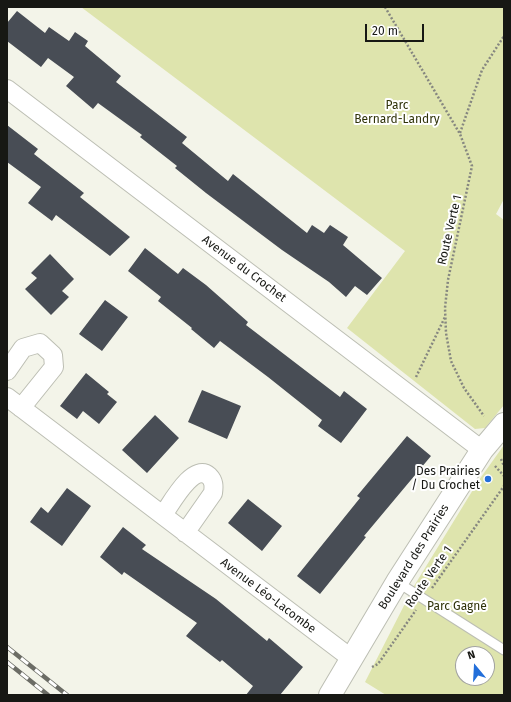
<!DOCTYPE html>
<html>
<head>
<meta charset="utf-8">
<style>
	body { margin:0 }
	#map { position:relative; width:511px; height:702px; overflow:hidden; background:#f3f4e9; font-family:"Fira Sans",sans-serif }
	canvas { display:block }
	.frame { position:absolute; inset:0; border:8px solid #171814; pointer-events:none }
	.north { position:absolute; left:455px; top:646px; width:40px; height:40px; box-sizing:border-box; background:#fff; border:1px solid #a2a3a1; border-radius:50%; rotate:342deg; font-size:11px; font-weight:700; line-height:16px; text-align:center; color:#171814 }
	.north::after { content:''; display:block; margin:auto; width:14px; height:18px; background:#236fda; clip-path:polygon(50% 0,100% 100%,50% 72%,0 100%) }
	.scale { position:absolute; left:365px; top:24px; width:59px; height:18px; box-sizing:border-box; border:2px solid #171814; border-top:0; padding-left:5px; font-size:12px; line-height:14px; white-space:nowrap; color:#171814; -webkit-text-stroke:3px #fff; paint-order:stroke }
</style>
</head>
<body>
<div id="map">
<canvas width="511" height="702"></canvas>
<div class="frame"></div>
<div class="north">N</div>
<div class="scale">20 m</div>
</div>
<script>
const ctx = document.querySelector('canvas').getContext('2d');
ctx.lineJoin = 'round';
function fillPath(path, color) {
  ctx.fillStyle = color;
  ctx.fill(path, 'evenodd');
}
function stroke(path, color, width, dash) {
  ctx.strokeStyle = color;
  ctx.lineWidth = width;
  ctx.lineCap = dash ? 'butt' : 'round';
  ctx.setLineDash(dash || []);
  ctx.stroke(path);
}
function write(font, color, halo, rows, align = 'center') {
  ctx.font = font + ' "Fira Sans",sans-serif';
  ctx.lineWidth = 4;
  ctx.setLineDash([]);
  ctx.textBaseline = 'middle';
  ctx.strokeStyle = halo;
  ctx.fillStyle = color;
  for (const [text, x, y, turn = 0] of rows) {
    ctx.save();
    ctx.translate(x, y);
    ctx.rotate((+turn || 0) * Math.PI / 180);
    ctx.textAlign = isNaN(turn) ? turn : align;
    if (halo) ctx.strokeText(text, 0, 0);
    ctx.fillText(text, 0, 0);
    ctx.restore();
  }
}
fillPath(new Path2D(`
	M81 7H504V199L496 214 504 220V405L485 428 475 429 347 328 405 251Z
	M504 445V695H386L365 682 414 586 479 480ZM463 654H487V678H463Z`), '#dee4ad');
fillPath(new Path2D(`
	M17 11 45 33 49 27 69 41 75 32 88 41 85 46 121 76 116 82 187 137 182 143 228 181 233 174 307 233 312 225 324 233 330 225 348 237 343 245 382 278 367 295 355 286 346 297 329 282 282 250 206 193 175 168 177 166 140 137 142 135 98 103 93 109 66 86 74 77 48 58 41 67 7 41V23Z
	M7 125 38 149 34 154 84 193 80 197 130 237 110 256 56 215 52 221 28 203 41 187 7 162Z
	M145 248 178 274 183 268 206 285 248 322 246 325 340 397 344 391 367 409 341 443 318 426 322 420 268 377 220 341 214 348 191 329 192 328 158 301 161 297 128 271Z
	M50 254 74 279 62 291 69 297 51 315 25 289 37 278 31 273Z
	M105 300 128 317 102 351 79 334Z
	M86 373 109 392 107 394 117 402 99 424 83 411 77 419 60 406Z
	M202 390 241 406 227 439 188 422Z
	M155 415 179 438 147 473 122 450Z
	M407 436 431 456 364 536 366 537 320 594 297 576 360 498 357 496Z
	M67 488 91 506 62 546 30 522 41 507 48 513Z
	M248 499 282 526 262 551 228 523Z
	M123 527 146 545 142 549 216 599 267 641 269 638 303 667 280 695H246L253 686 222 660 220 662 186 636 197 623 124 572 122 575 100 557Z`), '#484d55');
const service = new Path2D(`
	M397 582 504 650`);
const minor = new Path2D(`
	M7 89 482 450
	M7 371 23 348 40 343 53 355 54 367 21 408
	M7 397 352 659
	M163 515C171 504 193 462 209 476 214 481 214 486 213 493L185 533`);
const tertiary = new Path2D(`
	M330 695 397 582 482 450 504 424`);
stroke(service, '#bcbeb3', 11);
stroke(minor, '#bcbeb3', 20);
stroke(tertiary, '#bcbeb3', 24);
stroke(new Path2D(`
	M385 7 460 134 472 166 448 280 445 308 446 333 451 361 464 388 484 416
	M460 133 482 70 504 36
	M416 377 445 317
	M501 459 504 466
	M495 466 504 476
	M432 588 504 486
	M372 667 378 664 416 610`), '#868780', 2.5, [2, 2]);
stroke(service, '#fff', 9);
stroke(minor, '#fff', 18);
stroke(tertiary, '#fff', 22);
const rail = new Path2D(`
	M7 647 67 695
	M7 662 48 695`);
stroke(rail, '#6b6c65', 4.5);
stroke(rail, '#fff', 3, [9]);
for (const [x, y, r, color] of [
	[488,479,4,"#236fda"]
]) {
  const dot = new Path2D();
  dot.arc(x, y, r, 0, 2 * Math.PI);
  ctx.fillStyle = color;
  ctx.fill(dot);
  stroke(dot, '#fff', 1.5);
}
write('12px', '#2f3208', '#fff', [
	["Parc",397,106],
	["Bernard-Landry",397,120],
	["Parc Gagné",457,607]
]);
write('12px', '#171814', '#fff', [
	["Route Verte 1",450,230,-77],
	["Avenue du Crochet",244,269,37],
	["Boulevard des Prairies",414,557,-58],
	["Route Verte 1",429,577,-55],
	["Avenue Léo-Lacombe",268,596,37]
]);
write('12px', '#171814', '#fff', [
	["Des Prairies",480,472],
	["/ Du Crochet",480,486]
], 'right');
</script>
</body>
</html>
